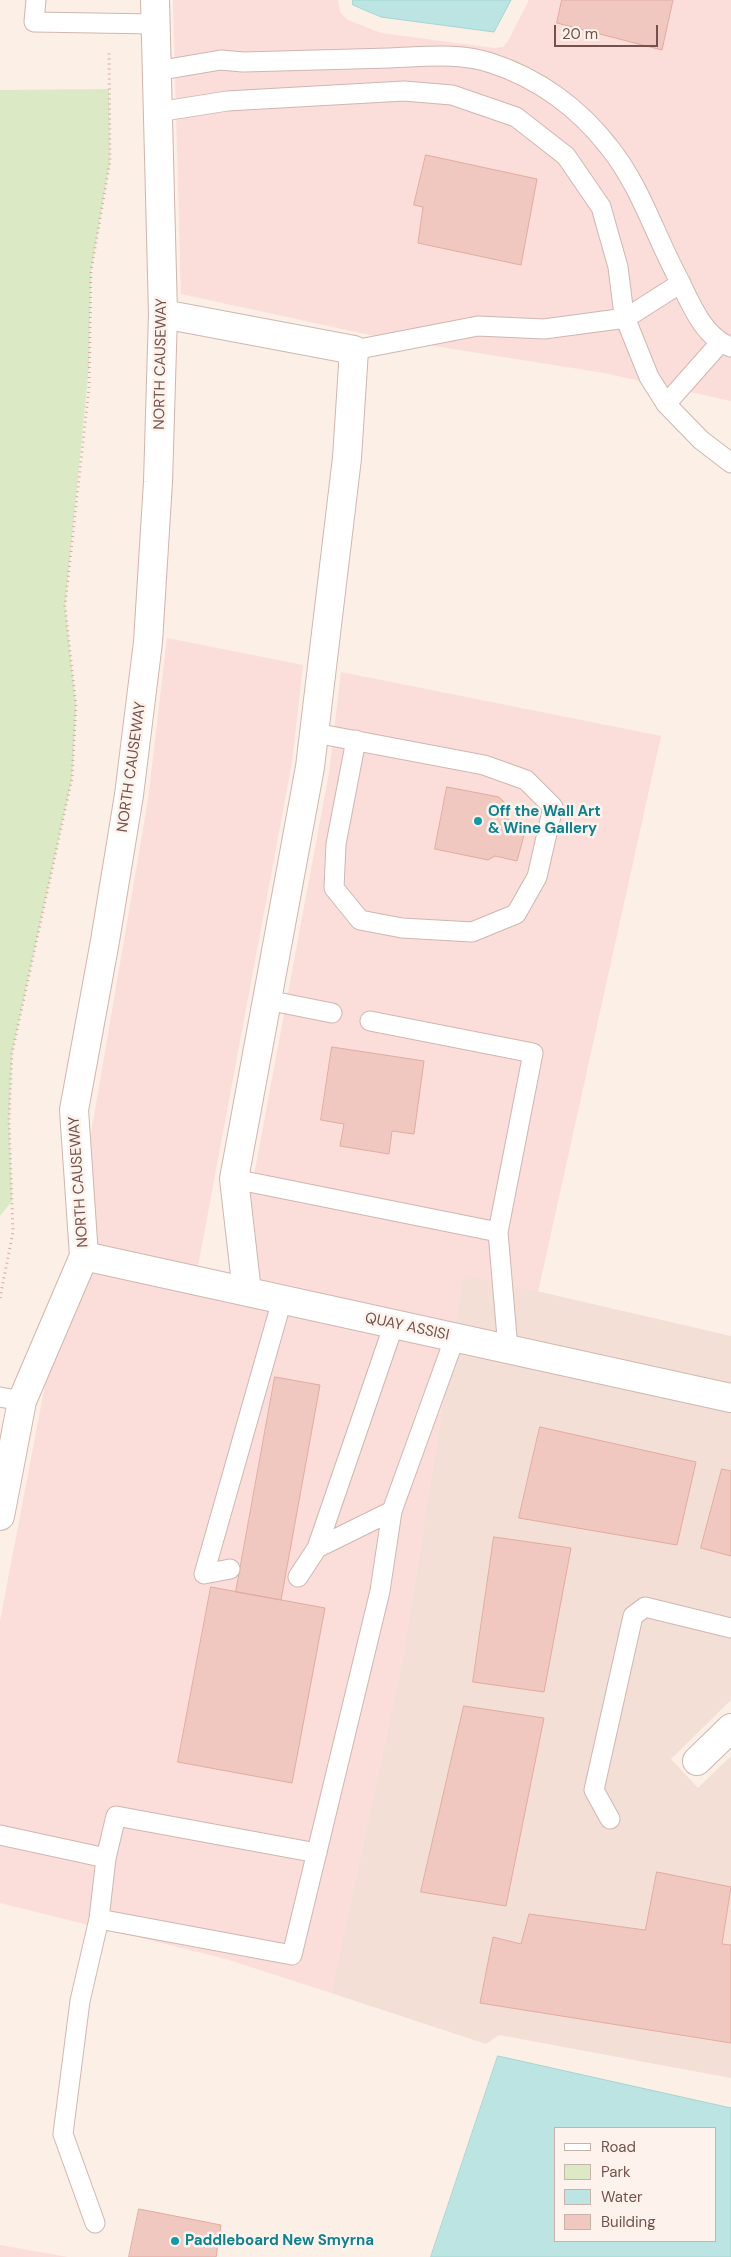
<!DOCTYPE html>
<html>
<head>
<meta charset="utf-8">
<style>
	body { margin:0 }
	#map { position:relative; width:731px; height:2257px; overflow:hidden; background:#fbefe6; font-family:"DM Sans",sans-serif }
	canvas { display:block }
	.legend { position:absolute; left:554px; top:2127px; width:162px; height:115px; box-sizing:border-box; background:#fef3ec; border:1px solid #c7b2ac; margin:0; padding:6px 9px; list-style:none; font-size:15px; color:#74514c }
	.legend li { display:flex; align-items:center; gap:10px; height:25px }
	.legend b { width:25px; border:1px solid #c7b2ac }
	.scale { position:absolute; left:554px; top:25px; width:104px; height:22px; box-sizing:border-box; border:2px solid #74514c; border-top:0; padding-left:6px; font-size:15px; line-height:18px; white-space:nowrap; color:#74514c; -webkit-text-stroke:4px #fef3ec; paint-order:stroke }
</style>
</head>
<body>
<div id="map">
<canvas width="731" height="2257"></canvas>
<ul class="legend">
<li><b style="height:6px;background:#fff"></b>Road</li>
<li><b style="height:14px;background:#dbe9c5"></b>Park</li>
<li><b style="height:14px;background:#bbe4e2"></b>Water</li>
<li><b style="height:14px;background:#f0c8bf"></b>Building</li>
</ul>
<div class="scale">20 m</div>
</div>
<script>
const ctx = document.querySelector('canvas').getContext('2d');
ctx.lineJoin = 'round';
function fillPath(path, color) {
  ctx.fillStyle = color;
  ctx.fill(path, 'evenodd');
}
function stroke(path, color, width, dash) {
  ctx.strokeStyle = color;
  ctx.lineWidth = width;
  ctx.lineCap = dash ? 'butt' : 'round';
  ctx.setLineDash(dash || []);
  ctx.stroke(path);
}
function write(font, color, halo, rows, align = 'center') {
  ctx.font = font + ' "DM Sans",sans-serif';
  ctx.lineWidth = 5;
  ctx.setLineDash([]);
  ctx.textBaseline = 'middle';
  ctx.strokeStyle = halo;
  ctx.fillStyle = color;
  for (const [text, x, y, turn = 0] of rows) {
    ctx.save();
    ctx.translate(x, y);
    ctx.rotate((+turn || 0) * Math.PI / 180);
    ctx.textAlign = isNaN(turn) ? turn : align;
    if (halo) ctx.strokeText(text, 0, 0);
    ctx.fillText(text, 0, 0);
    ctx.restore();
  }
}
fillPath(new Path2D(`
	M463 1274 731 1336V1700L671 1759 698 1788 731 1756V2078L499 2035 486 2044 331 1993 403 1658Z`), '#f3dfd5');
fillPath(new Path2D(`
	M173 0H338L340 12 348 20 381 33 494 48 503 47 508 41 529 0H731V401L604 373 384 338 181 294Z
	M167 638 303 665 292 762 193 1293 230 1304 329 773 341 672 661 736 538 1292 463 1275 403 1658 331 1993 226 1959 0 1903V1621L74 1233 148 800Z
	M0 2245 68 2257H0Z`), '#fbddda');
fillPath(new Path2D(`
	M109 89 110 161 91 271 89 366 65 606 76 706 72 778 12 1053 9 1120 12 1201 0 1216V90Z`), '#dbe9c5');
const water = new Path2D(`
	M353 0H511L494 32 381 17 353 5Z
	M498 2056 731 2108V2257H431ZM715 2128V2241H555V2128Z`);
fillPath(water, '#bbe4e2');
stroke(water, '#a2d6d3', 1);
const building = new Path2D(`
	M562 0H673L662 50 557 23Z
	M426 155 537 179 521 265 418 243 423 207 414 205Z
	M447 787 499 797 507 805 504 818 527 824 517 861 495 856 488 860 435 849Z
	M332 1047 424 1061 414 1134 392 1131 389 1154 340 1146 344 1124 321 1120Z
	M275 1377 320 1385 281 1600 236 1592Z
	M540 1427 696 1462 677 1545 519 1518Z
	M722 1469 731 1471V1556L701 1548Z
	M494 1537 571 1548 544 1692 473 1682Z
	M211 1587 325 1608 292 1783 178 1762Z
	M464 1706 544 1718 506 1906 421 1892Z
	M657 1872 731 1887 722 1944 731 1945V2043L480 2003 493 1937 521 1944 529 1914 645 1930Z
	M139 2209 221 2225 216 2257H129Z`);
fillPath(building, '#f0c8bf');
stroke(building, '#e2aba0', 1);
const service = new Path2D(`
	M36 0 34 22 155 24
	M156 71 221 60 243 62C292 61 341 59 390 58 423 57 459 52 491 63 538 78 579 108 609 147 639 184 654 232 676 274 689 299 702 337 731 347
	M158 112 227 101 404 91 452 95 516 117 566 156 601 207 618 267 624 315 649 377 666 404 701 440 731 463
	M354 350 478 326 544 329 626 318 681 283
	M666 404 720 343
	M315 733 484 765 526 780 553 807 537 877 516 914 472 932 402 928 360 920 334 888 336 844 356 740
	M267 1000 332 1013
	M370 1021 533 1053 498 1232 508 1349
	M234 1179 498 1232
	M0 1397 22 1401
	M317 1548 394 1324
	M230 1569 204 1574 282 1300
	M298 1577 317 1548 392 1511
	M610 1819 594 1790 633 1616 645 1607 731 1628
	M0 1835 106 1858 99 1919 80 2001 63 2134 95 2223
	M106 1858 116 1816 317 1853
	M99 1919 292 1955 380 1591 392 1511 455 1337`);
const minor = new Path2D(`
	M163 314 354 350 347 458 310 767 234 1179 247 1292
	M84 1256 731 1398
	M697 1761 731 1728`);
const secondary = new Path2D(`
	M0 1516 22 1401 84 1256 74 1110 105 941 129 795 148 642 158 482 163 314 155 0`);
stroke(service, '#cfb7b0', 21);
stroke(minor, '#cfb7b0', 30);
stroke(secondary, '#d2b5ad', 30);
stroke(new Path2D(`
	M0 1298 13 1232 9 1120 12 1053 72 778 76 706 65 606 89 387 91 271 110 161 109 50`), '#d5aba2', 3, [1, 4]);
stroke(service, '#fff', 19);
stroke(minor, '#fff', 28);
stroke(secondary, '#fff', 28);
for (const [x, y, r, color] of [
	[478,821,5,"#0f9aa8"],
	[175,2241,5,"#0f9aa8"]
]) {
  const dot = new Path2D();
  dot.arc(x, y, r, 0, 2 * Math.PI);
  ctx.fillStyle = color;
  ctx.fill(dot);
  stroke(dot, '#fef3ec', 2);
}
write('15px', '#74514c', '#fef3ec', [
	["NORTH CAUSEWAY",161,364,-89],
	["NORTH CAUSEWAY",132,767,-82],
	["NORTH CAUSEWAY",79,1182,-94],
	["QUAY ASSISI",407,1327,12]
]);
write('bold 15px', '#0d838f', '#fef3ec', [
	["Off the Wall Art",488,812],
	["& Wine Gallery",488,829],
	["Paddleboard New Smyrna",185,2241]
], 'left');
</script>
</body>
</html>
